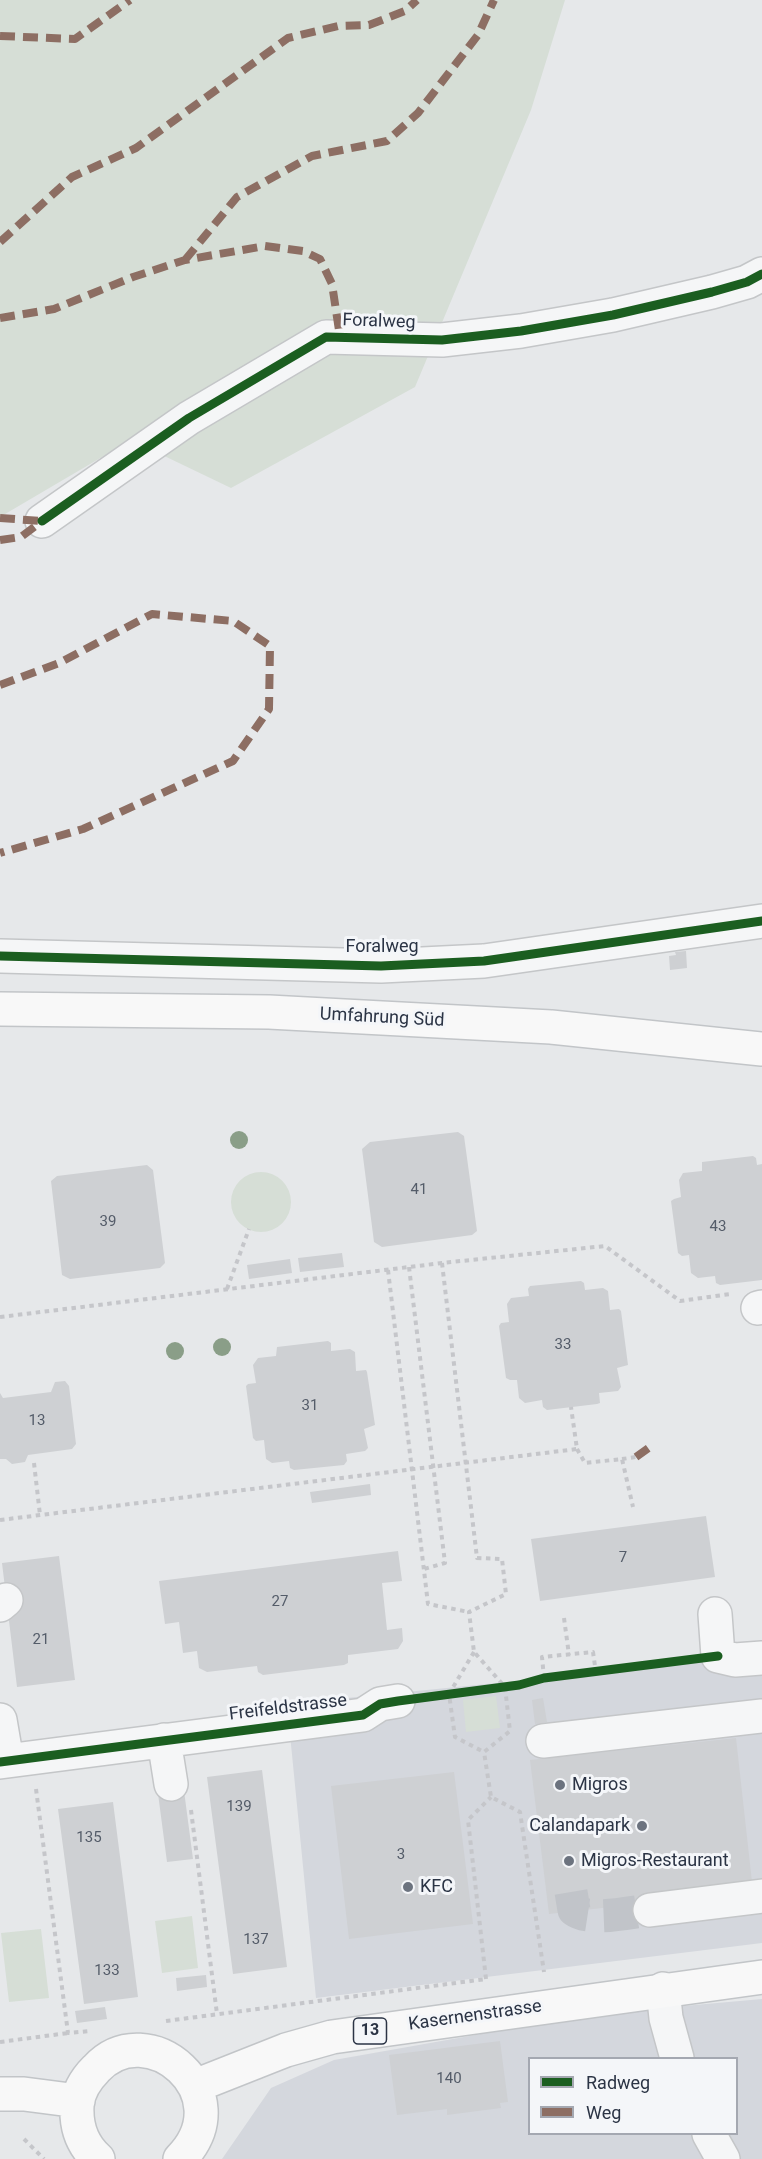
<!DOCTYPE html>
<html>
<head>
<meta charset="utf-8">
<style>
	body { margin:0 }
	#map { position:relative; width:762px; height:2159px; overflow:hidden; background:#e6e8ea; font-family:Roboto,sans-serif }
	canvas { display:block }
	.legend { position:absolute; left:528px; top:2057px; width:210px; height:78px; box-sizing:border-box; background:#f4f6f9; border:2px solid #a4a8b1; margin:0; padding:8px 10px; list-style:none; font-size:18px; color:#2b3445 }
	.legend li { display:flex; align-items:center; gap:12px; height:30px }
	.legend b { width:30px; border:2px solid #a4a8b1 }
</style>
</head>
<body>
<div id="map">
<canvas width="762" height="2159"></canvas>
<ul class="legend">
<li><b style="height:8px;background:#1b5e20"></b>Radweg</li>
<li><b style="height:8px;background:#8d6e63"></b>Weg</li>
</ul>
</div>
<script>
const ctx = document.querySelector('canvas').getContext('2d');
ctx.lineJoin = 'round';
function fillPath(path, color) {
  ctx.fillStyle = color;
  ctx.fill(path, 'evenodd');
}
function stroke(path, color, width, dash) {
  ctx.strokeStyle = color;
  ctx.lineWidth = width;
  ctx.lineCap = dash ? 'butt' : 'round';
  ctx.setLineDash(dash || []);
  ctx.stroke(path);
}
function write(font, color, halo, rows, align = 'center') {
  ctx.font = font + ' Roboto,sans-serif';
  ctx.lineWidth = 6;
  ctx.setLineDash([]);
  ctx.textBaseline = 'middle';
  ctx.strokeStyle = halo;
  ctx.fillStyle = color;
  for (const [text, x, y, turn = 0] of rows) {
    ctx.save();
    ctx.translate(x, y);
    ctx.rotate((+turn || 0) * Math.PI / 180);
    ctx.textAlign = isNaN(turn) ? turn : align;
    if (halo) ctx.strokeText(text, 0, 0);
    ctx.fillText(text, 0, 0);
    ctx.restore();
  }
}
fillPath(new Path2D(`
	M718 1656 762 1658V1943L316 1998 287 1704 596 1673Z
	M762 1999V2159H222L271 2088 334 2060 594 2014ZM530 2058H736V2134H530Z`), '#d4d7dd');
fillPath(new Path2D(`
	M0 0H565L531 110 415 387 231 488 131 440 0 517Z
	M231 1202a30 30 0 1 1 60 0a30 30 0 1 1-60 0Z
	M496 1696 500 1728 466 1732 463 1700Z
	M192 1916 198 1968 162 1973 155 1921Z
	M41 1929 49 1998 9 2002 1 1933Z`), '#d6ded6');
fillPath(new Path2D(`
	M686 951 687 968 670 970 669 956 676 955 675 952Z
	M458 1132 464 1136 477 1231 472 1235 382 1247 374 1242 362 1149 370 1142Z
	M753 1156 756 1158 757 1165 762 1164V1280L720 1285 716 1283 715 1276 698 1278 691 1273 689 1255 682 1256 678 1253 671 1201 674 1199 681 1197 679 1180 683 1173 702 1171V1162Z
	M147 1165 153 1170 165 1263 160 1268 70 1279 62 1275 51 1181 57 1176Z
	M342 1253 344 1267 300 1272 298 1258Z
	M290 1259 292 1273 249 1279 247 1265Z
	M581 1281 584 1283 585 1290 603 1288 608 1291 610 1310 619 1309 621 1311 628 1365 617 1368 621 1387 618 1391 599 1393 600 1403 597 1404 547 1410 543 1407 542 1400 525 1403 519 1398 517 1380H510L506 1378 499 1326 501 1323 509 1322 507 1304 511 1298 529 1296 528 1289 530 1286Z
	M328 1341 331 1343V1351L350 1349 355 1352 356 1371 366 1370 367 1372 375 1425 364 1429 368 1448 365 1451 346 1454 347 1461 344 1465 294 1470 290 1468 289 1461 272 1463 266 1459 264 1440 256 1441 253 1438 246 1386 248 1384 256 1383 253 1365 258 1358 276 1356 277 1347Z
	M65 1381 69 1386 76 1444 72 1449 28 1455 25 1462 12 1464 6 1459H0V1393L3 1398 51 1392 55 1382Z
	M370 1484 371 1495 312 1503 310 1492Z
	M706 1516 715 1577 540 1601 531 1539Z
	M398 1551 402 1581 382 1583 387 1630 402 1628 403 1641 398 1649 348 1655V1663L344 1665 263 1675 258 1672 257 1666 207 1672 199 1668 197 1651 183 1653 179 1622 165 1624 159 1581Z
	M59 1556 75 1680 17 1687 2 1563Z
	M543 1698 547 1722 535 1724 532 1700Z
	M736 1738 753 1891 549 1914 530 1760Z
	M262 1770 287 1967 233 1974 207 1777Z
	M454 1772 473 1924 349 1939 331 1786Z
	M183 1783 193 1859 167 1862 157 1786Z
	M113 1802 138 1997 84 2004 58 1809Z
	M206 1975 207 1987 177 1991 176 1978Z
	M105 2007 107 2019 77 2023 75 2011Z
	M500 2041 508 2102 500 2103 501 2108 447 2115V2109L397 2115 389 2055Z`), '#ced0d3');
stroke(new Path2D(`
	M571 1892 574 1910C590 1922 630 1912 650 1910`), '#c1c4c9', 33, [33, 16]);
const minor = new Path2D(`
	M42 521 189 418 326 337 442 340 521 331 613 315 712 292 747 282 762 274
	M0 956 381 966 484 961 762 921
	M758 1308 762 1307
	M0 1605 6 1600
	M715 1614 718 1656 735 1660 762 1658
	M0 1720 7 1761
	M164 1740 171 1784
	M543 1741 762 1716
	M0 1762 363 1715 380 1704 398 1701
	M650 1910 762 1896
	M663 1989 666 2018 677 2058
	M709 2134 723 2159`);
const major = new Path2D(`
	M0 1009 269 1012 551 1027 762 1049
	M195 2086 286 2050 332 2037 762 1977
	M0 2094H24L78 2101
	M98 2159C82 2145 76 2126 77 2106 78 2092 86 2079 96 2069 147 2013 244 2094 180 2159`);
stroke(minor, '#c4c6c8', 36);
stroke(major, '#c2c5c8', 36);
stroke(new Path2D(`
	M442 1263 477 1558 502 1559 506 1594 469 1612 474 1652 505 1687 510 1731 484 1752 491 1797 520 1812 544 1972
	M409 1267 445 1563 424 1569
	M388 1270 428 1604 469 1612
	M227 1289 249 1229
	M0 1317 442 1263 605 1246 680 1301 730 1294
	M577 1449 585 1463 622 1459 633 1507
	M622 1459 636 1457
	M34 1463 40 1515
	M0 1520 577 1449 571 1407
	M564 1618 569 1655
	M474 1652 449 1694 455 1737 484 1752
	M544 1678 542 1657 593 1652 596 1673
	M36 1789 68 2033 90 2031
	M191 1810 217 2014
	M486 1979 468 1820 491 1797
	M166 2021 486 1979
	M0 2042 68 2033
	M24 2139 44 2159`), '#c5c6ca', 4, [4.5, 4.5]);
stroke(minor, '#f5f6f7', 33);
stroke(major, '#f8f8f8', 33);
stroke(new Path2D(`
	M0 36 75 39 130 0
	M0 242 72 177 136 148 288 38 338 26 369 25 405 11 417 0
	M185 260 237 197 312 156 387 141 418 113 478 35 494 0
	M0 318 54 309 133 277 185 260 265 246 303 251 320 259 332 284 340 337
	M0 518 42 521
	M0 540 21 537 42 521
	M0 685 59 663 152 614 233 621 270 646 269 709 233 761 83 829 0 853
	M636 1457 650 1447`), '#8d6e63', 8, [15, 8]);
stroke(new Path2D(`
	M42 521 189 418 326 337 442 340 521 331 613 315 712 292 747 282 762 274
	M0 956 381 966 484 961 762 921
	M0 1762 363 1715 380 1704 398 1701 519 1685 544 1678 718 1656`), '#1b5e20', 9);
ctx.fillStyle = '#8a9e88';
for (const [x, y] of [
	[239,1140],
	[222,1347],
	[175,1351]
]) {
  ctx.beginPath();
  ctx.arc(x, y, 9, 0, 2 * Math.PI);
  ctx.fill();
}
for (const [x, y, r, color] of [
	[560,1785,6,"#6c737f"],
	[642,1826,6,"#6c737f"],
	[569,1861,6,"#6c737f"],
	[408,1887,6,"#6c737f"]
]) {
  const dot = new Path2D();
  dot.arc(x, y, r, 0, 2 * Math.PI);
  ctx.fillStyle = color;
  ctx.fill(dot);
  stroke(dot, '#f4f6f9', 2);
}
write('15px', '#545c69', null, [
	["41",419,1190],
	["39",108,1222],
	["43",718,1227],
	["33",563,1345],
	["31",310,1406],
	["13",37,1421],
	["7",623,1558],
	["27",280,1602],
	["21",41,1640],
	["139",239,1807],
	["135",89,1838],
	["3",401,1855],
	["137",256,1940],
	["133",107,1971],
	["140",449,2079]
]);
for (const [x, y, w] of [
	[370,2031,33]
]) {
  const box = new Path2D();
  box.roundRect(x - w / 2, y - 13, w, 26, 4.5);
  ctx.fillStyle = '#f4f6f9';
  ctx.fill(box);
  stroke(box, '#2b3445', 1.5);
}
write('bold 16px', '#2b3445', null, [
	["13",370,2031]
]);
write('18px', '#2b3445', '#f4f6f9', [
	["Foralweg",379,322,2],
	["Foralweg",382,947],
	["Umfahrung Süd",382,1018,3],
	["Freifeldstrasse",288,1708,-7],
	["Kasernenstrasse",475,2016,-8]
]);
write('18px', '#2b3445', '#f4f6f9', [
	["Migros",572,1785],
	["Calandapark",630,1826,"right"],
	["Migros-Restaurant",581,1861],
	["KFC",420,1887]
], 'left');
</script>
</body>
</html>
